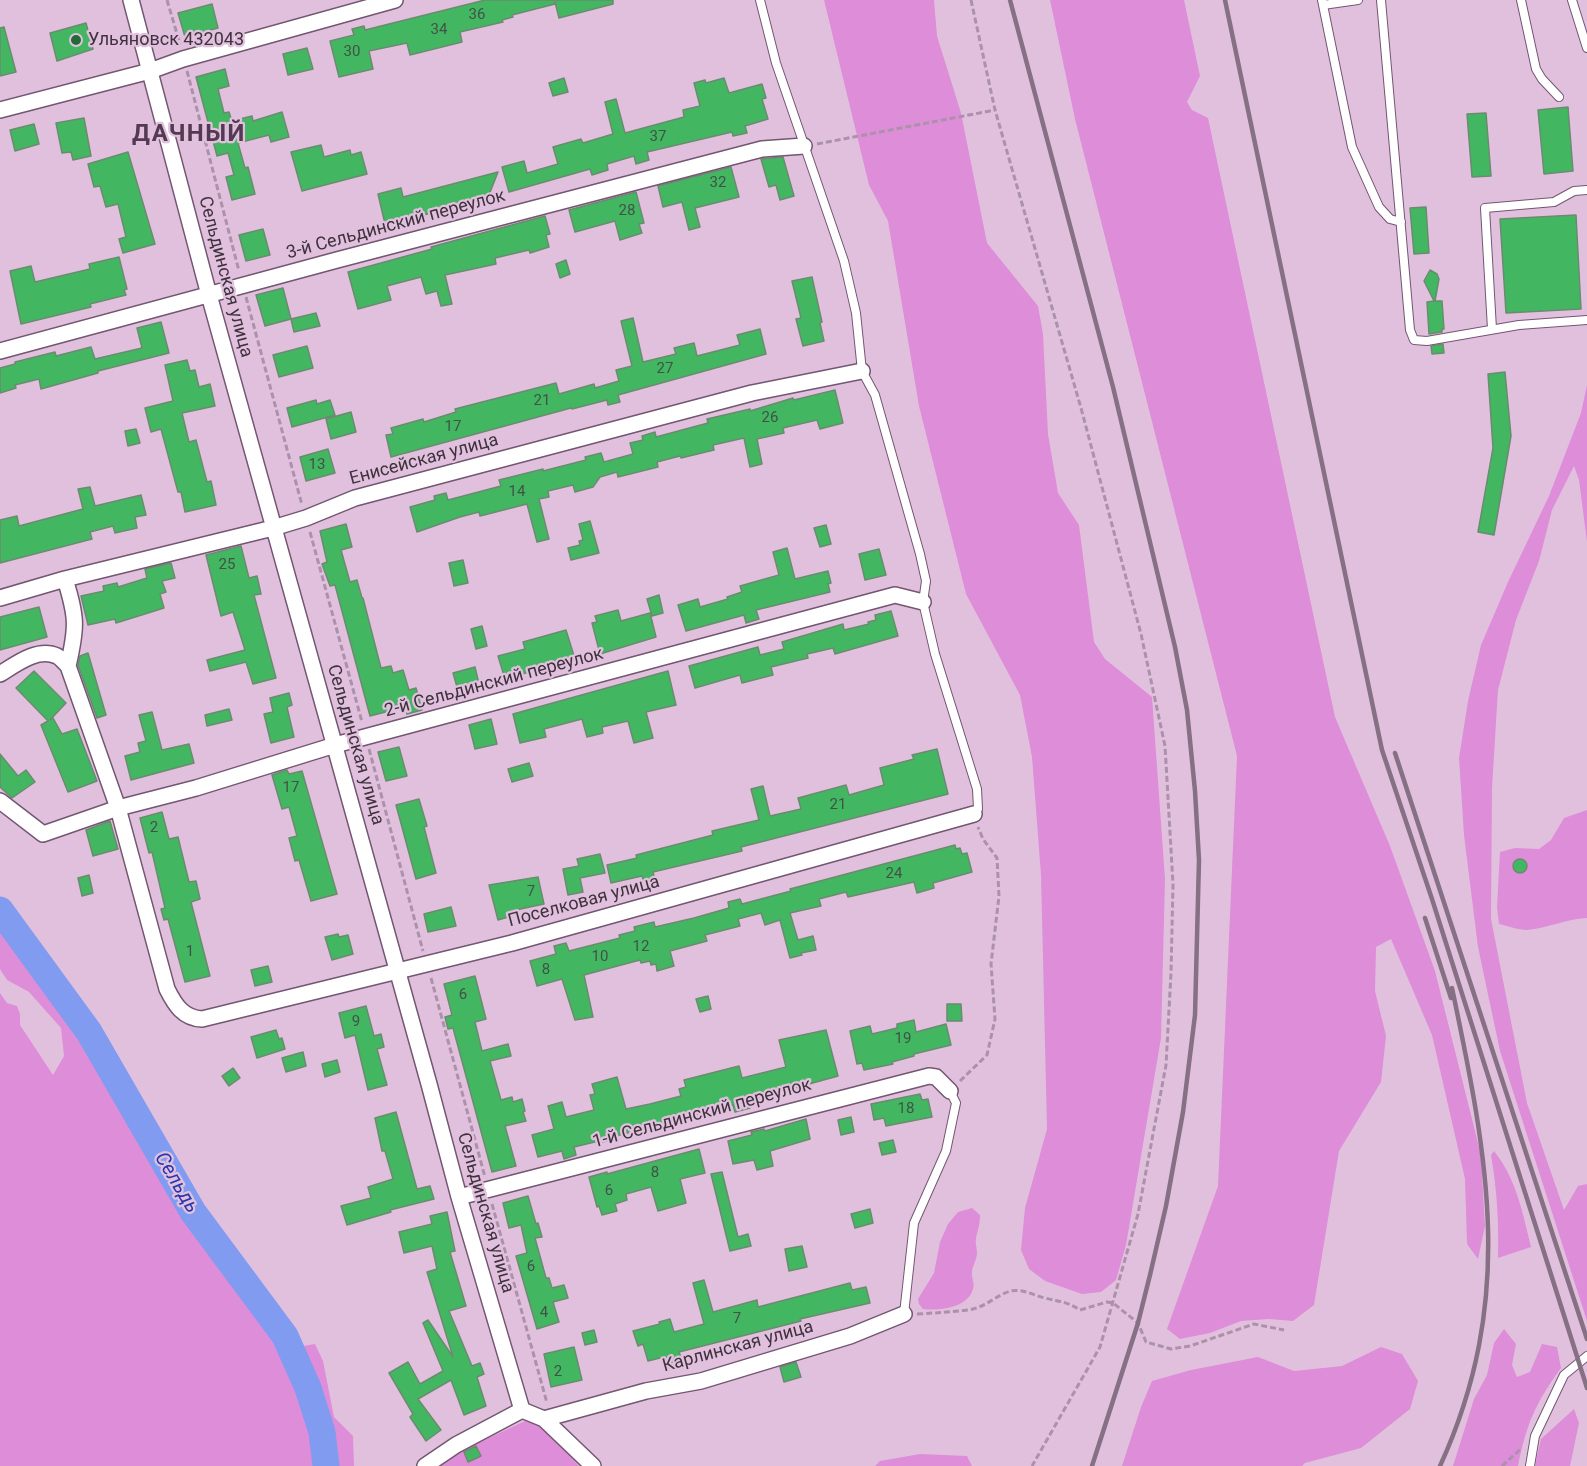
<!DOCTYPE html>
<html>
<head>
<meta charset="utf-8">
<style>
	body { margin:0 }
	canvas { display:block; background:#e1c0de }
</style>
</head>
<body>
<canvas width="1587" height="1466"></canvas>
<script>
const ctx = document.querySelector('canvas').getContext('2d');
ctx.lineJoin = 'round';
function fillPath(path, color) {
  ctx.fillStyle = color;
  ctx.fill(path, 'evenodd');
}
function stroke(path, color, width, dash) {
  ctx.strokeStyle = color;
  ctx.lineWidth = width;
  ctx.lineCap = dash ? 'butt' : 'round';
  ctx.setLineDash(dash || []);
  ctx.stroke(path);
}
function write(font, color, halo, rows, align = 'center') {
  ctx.font = font + ' Roboto,sans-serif';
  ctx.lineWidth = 4.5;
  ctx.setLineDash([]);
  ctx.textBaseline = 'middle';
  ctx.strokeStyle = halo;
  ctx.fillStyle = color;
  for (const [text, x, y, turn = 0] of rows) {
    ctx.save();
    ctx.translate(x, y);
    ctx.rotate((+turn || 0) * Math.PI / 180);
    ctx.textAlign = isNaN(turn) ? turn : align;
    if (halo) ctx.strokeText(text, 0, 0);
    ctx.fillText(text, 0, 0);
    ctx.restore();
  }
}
fillPath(new Path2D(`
	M824 0H934L937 36 961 113 987 243 1038 306 1043 334 1048 434 1058 493 1079 525 1094 642 1105 659 1152 697 1165 879 1161 1038 1126 1245 1116 1280 1101 1292 1082 1294 1045 1281 1029 1269 1021 1250 1025 1208 1047 1129 1041 875 1032 757 1020 695 966 594 919 406 888 221 869 185Z
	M1050 0H1184L1200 76 1187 102 1192 110 1208 118 1335 717 1390 846 1435 971 1481 1155 1485 1226 1478 1259 1467 1244 1465 1179 1432 1035 1391 939 1376 947 1375 991 1386 1036 1381 1082 1339 1151 1314 1305 1293 1321 1269 1319 1241 1321 1210 1333 1180 1339 1167 1329 1218 1186 1237 756 1075 119Z
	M1587 385V542L1579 480 1574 466 1552 510 1539 561 1516 620 1498 690 1492 788 1491 919 1527 1103 1564 1210 1578 1186 1587 1184V1321L1500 1051 1478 947 1464 835 1459 758 1468 701 1481 645 1508 582 1549 496 1581 413Z
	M1587 810V918C1566 919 1548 928 1527 930 1518 930 1508 926 1499 924L1497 907 1500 852 1515 848 1539 849 1551 840 1564 818Z
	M0 923 11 925 89 1032 193 1212 285 1336 297 1347 315 1344 323 1361 334 1417 353 1436 354 1466H0V993L7 1003 17 1006 20 1014V1025L53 1075 64 1056 61 1028 29 992 7 980 0 969Z
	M1494 1151C1516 1178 1523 1214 1531 1247L1498 1258C1499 1223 1497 1190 1491 1155Z
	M972 1208 980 1215C980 1224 978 1230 976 1238 975 1243 977 1248 977 1253 977 1259 973 1265 972 1271 971 1277 975 1283 973 1289 968 1308 939 1311 923 1309L919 1304 918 1299 934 1273 940 1242 948 1224 958 1212Z
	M1504 1329 1516 1344 1512 1365 1517 1377 1530 1372 1542 1344 1557 1347 1561 1368C1536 1402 1526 1425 1518 1466H1453L1474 1399 1487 1375 1494 1343Z
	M1381 1347 1402 1354 1418 1381 1410 1409 1361 1448 1305 1463 1302 1466H1122L1141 1407 1152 1381 1191 1370 1258 1357 1294 1371 1342 1366Z
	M1574 1409 1579 1423 1570 1466H1535L1541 1439Z
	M525 1421 541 1425 579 1466H435L448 1457Z
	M920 1454 967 1456 972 1466H875L880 1461Z`), '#de8dd9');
stroke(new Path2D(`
	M0 910 89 1032 193 1212 285 1336 308 1388 322 1432 326 1466`), '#809bef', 27);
const building = new Path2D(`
	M485 0H613V4L559 18 555 2V4L512 15 513 17 502 20 503 22 460 32 462 42 410 55 407 43 369 51 373 69 339 77 330 41 354 35 352 29 364 26 365 30Z
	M212 4 218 28 185 37 178 13Z
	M86 23 93 49 57 61 50 33Z
	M4 27 16 72 0 76V28Z
	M307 48 313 69 288 75 283 54Z
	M225 69 229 86 218 89 224 113 229 112 232 121 252 116 253 121 282 112 289 137 271 142 269 135 238 143 245 168 248 167 255 194 232 200 226 177 234 175 228 153 217 156 196 77Z
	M564 78 568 92 553 96 549 83Z
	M724 78 729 93 762 84 766 98 762 99 768 119 745 126 747 133 733 136 732 132 647 152 649 160 636 164 634 156 607 164 608 170 592 175 590 169 509 192 502 167 524 161 527 173 558 164 553 147 581 139 583 143 613 134 605 102 616 99 625 133 684 117 683 110 700 106 694 83 705 80 706 83Z
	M1568 107 1573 171 1544 174 1538 110Z
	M1486 113 1491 176 1472 177 1467 114Z
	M84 118 91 156 73 160 71 152 62 153 56 123Z
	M34 124 39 144 15 151 10 130Z
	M321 145 324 157 350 150 351 155 361 152 367 174 302 191 291 152Z
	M128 152 155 244 123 253 119 239 126 237 118 204 106 207 100 186 94 187 88 164Z
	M783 157 794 196 780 200 776 185 769 187 761 159Z
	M731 167 739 197 695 208 700 227 689 230 682 202 663 207 658 186Z
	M498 172 487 200 385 224 378 194 401 188 403 197Z
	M636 192 644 223 639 224 642 233 620 240 615 221 575 232 569 210Z
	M1426 207 1429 253 1414 254 1410 208Z
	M1576 215 1581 309 1506 313 1500 219Z
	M545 216 550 234 546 235 549 247 530 253 529 250 495 258 496 264 445 275 452 304 441 306 437 291 426 294 421 277 387 286 391 300 358 309 348 272 432 249 431 247Z
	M263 229 270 255 246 261 239 235Z
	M119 257 127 289 124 290 126 295 90 304 91 307 21 324 10 271 31 266 35 282 90 269 89 264Z
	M566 260 570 274 560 278 556 264Z
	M1430 270 1437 274 1439 279 1435 301H1442L1444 329H1442V332L1429 334 1427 302 1434 301 1424 281Z
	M812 277 822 322 820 323 824 341 803 346 796 319 801 318 792 281Z
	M283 288 291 319 265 326 256 295Z
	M316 313 320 326 294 332 291 319Z
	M633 318 643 362 676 354 674 348 694 343 697 356 740 345 737 335 760 329 766 354 618 395 620 402 608 405 607 400 572 409 571 408 391 457 386 435 393 434 391 428 423 419 424 422 456 412 455 409 556 383 559 394 594 384 595 388 619 381 616 370 632 366 621 321Z
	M161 322 169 353 98 371V373L41 389 39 379 15 385 16 388 0 393V368L15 364V362L55 352 56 356 91 347 95 359 142 348 137 328Z
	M1443 344 1444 353 1432 354 1431 346Z
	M307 346 313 368 279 377 273 355Z
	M187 360 190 371 195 370 199 387 210 384 215 406 182 413 189 442 196 440 207 482 211 481 216 505 185 512 181 492H178L161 429 151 432 145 408 173 401 165 365Z
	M1505 372 1511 436 1494 535 1478 532 1493 448 1488 374Z
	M835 390 843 423 820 429 817 420 783 428 784 433 757 439 762 464 750 467 744 438 713 445 714 450 681 458 680 456 657 462 658 467 618 477 617 472 600 477 593 487 575 492 573 485 548 491 549 497 539 499 549 539 537 542 527 504 488 514 480 516 479 512 460 517 417 532 410 507 435 500 434 496 446 493 448 500 501 486 499 480 543 469V471L586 460 585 457 601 453 604 462 633 454 630 443 643 440 642 436 655 432 656 437 708 423 707 419 750 409V411L793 398 794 400Z
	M316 400 317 404 330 400 335 415 292 427 287 408Z
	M351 412 356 432 331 439 326 419Z
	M136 429 140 443 128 446 125 431Z
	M328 449 335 473 306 481 300 457Z
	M90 487 95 506 141 495 146 515 135 517 137 528 115 533 113 526 90 532 92 539 0 563V520L17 516 19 526 83 509 78 489Z
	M590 521 599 553 571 560 568 548 580 545 579 541 583 540 579 524Z
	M346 524 352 547 341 550 350 582 357 580 362 598H363L381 668 391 666 393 673 403 670 409 690 416 688 422 710 407 714 405 707 370 716 335 585 330 586 322 564 327 562 320 531Z
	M826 525 831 544 820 547 814 528Z
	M241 546 249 578 257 576 261 594 254 595 276 678 253 684 246 662 210 671 207 660 245 650 233 612 221 616 206 555Z
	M787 548 795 579 828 571 831 583 828 584 830 592 756 610 759 619 746 623 744 615 686 631 678 605 698 599 700 607 728 599 727 597 742 592 740 586 779 575 773 552Z
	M879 549 886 575 865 580 859 554Z
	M463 560 468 583 454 586 449 563Z
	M171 563 175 578 162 581 166 592 160 594 164 608 116 623 115 619 88 625 81 596 104 591 103 586 117 583 118 587 147 578 145 569Z
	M659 595 663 613 652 616 647 599Z
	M39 607 47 637 0 650V617Z
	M618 610 621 621 650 613 656 637 600 654 592 623 597 622 595 616Z
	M891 611 898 636 835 654 833 648 807 654 808 658 771 667 773 675 742 683 740 675 695 688 689 666 758 647 760 655 784 649 782 642 843 624 844 630 869 624 868 622 876 620 875 615Z
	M482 626 487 646 476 649 471 629Z
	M566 630 575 659 505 679 498 656 525 649 523 642Z
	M88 653 106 715 97 718 78 665 80 656Z
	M475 667 480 688 459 694 453 673Z
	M34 671 66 703 50 720 53 718 62 734 77 729 97 781 68 792 41 725 48 721 16 688Z
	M668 671 676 705 646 712 653 738 634 743 628 721 602 727 603 733 587 737 582 719 544 729 546 737 520 743 513 714Z
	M289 693 292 705 287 707 294 737 271 743 264 714 273 712 270 698Z
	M229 709 232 720 207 726 205 715Z
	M152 712 162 750 189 744 194 763 131 780 125 756 140 752 138 743 146 741 139 715Z
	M491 719 497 744 475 749 469 725Z
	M399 747 407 776 386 781 378 752Z
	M937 749 948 794 741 847 742 851 653 872 655 880 644 882 642 876 611 883 607 865 637 858 636 855 713 835 712 831 759 820 751 789 763 786 770 816 801 809 798 798 846 785 849 795 884 785 880 768 914 759 912 755Z
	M0 754 18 776 26 770 35 782 12 798 0 787Z
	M529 763 533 776 512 782 508 769Z
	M287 770 289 774 302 771 337 894 311 901 299 860 295 861 289 838 297 836 289 807 282 809 272 775Z
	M419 799 427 826 424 827 436 873 416 879 396 805Z
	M162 812 169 839 178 837 189 882 196 881 200 899 191 902 210 976 185 982 168 919 164 920 161 909 165 908 152 852 149 853 140 818Z
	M110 821 118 849 93 856 86 830Z
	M955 845 956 849 960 848 962 854 967 853 972 872 933 883 934 888 917 893 914 882 848 897 846 892 819 899 821 906 790 913 798 940 813 936 816 950 801 953 802 955 790 958 780 920 765 925 761 913 738 919 740 926 705 935 707 941 670 951 674 966 657 971 656 964 651 965 650 961 641 963 640 960 584 975 593 1017 575 1020 562 979 537 986 530 961 556 954 554 946 566 943 569 951 620 938 619 935 635 931 634 927 654 922 655 927 694 918 729 908 728 902 740 899 742 904 791 891 790 889Z
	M600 854 605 873 580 878 583 892 568 895 563 869 579 866 577 859Z
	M1513 866a7 7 0 1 1 14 0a7 7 0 1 1-14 0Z
	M89 875 93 893 82 896 78 878Z
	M538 877 544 904 511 911 512 916 498 920 489 885Z
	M451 907 456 926 428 932 424 914Z
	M338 934 339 937 348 935 353 954 332 960 325 937Z
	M268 966 272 982 255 986 251 970Z
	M475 976 486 1019 475 1022 482 1051 508 1044 511 1056 490 1061 501 1100 512 1097 513 1102 522 1099 525 1111 523 1112 526 1121 505 1126 516 1166 492 1172 453 1028 448 1029 445 1017 452 1015 444 984Z
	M708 996 711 1009 700 1012 696 999Z
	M947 1004H961L962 1021H947Z
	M366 1006 374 1036 381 1034 384 1047 377 1049 387 1085 368 1090 355 1035 345 1038 339 1013Z
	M914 1020 916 1032 946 1024 951 1045 914 1054V1056L892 1062 893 1064 864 1070 862 1063 857 1064 850 1031 870 1026 872 1034 897 1028V1024Z
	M276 1030 279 1039 282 1038 285 1049 257 1058 251 1037Z
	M826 1030 838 1076 748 1101 750 1108 735 1112 733 1105 616 1136 617 1138 603 1142V1140L574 1147 576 1155 564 1159 562 1151 538 1157 532 1135 554 1129 548 1106 562 1102 566 1117 594 1110 590 1095 595 1094 592 1084 617 1077 626 1109 650 1104 681 1096 679 1089 686 1087 684 1080 739 1066 742 1078 786 1067 779 1040Z
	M303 1052 306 1066 286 1072 282 1058Z
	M337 1060 340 1072 325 1077 322 1064Z
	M233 1068 240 1078 229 1086 222 1076Z
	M920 1094 922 1100 928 1099 932 1117 886 1126 884 1118 874 1120 871 1104Z
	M396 1112 417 1189 430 1186 434 1199 390 1210 391 1212 347 1225 341 1206 371 1198 368 1187 393 1179 385 1151H382L375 1118Z
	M851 1117 854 1132 841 1135 838 1120Z
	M806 1119 810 1139 770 1151 773 1166 757 1170 754 1160 733 1164 728 1141 752 1135 751 1132 764 1129 765 1131Z
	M893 1140 896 1152 882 1155 879 1143Z
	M699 1149 705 1173 680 1179 686 1203 658 1211 651 1187 626 1194 627 1200 615 1204 617 1211 602 1215 599 1206 597 1207 589 1177 607 1172V1174Z
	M722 1172 738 1237 748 1234 751 1246 730 1251 711 1174Z
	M528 1196 536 1224 538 1223 542 1237 535 1238 546 1278H549L552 1288 564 1285 568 1298 553 1302 559 1322 537 1329 516 1256 527 1253 521 1225 509 1228 503 1203Z
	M870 1209 873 1223 855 1228 851 1214Z
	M447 1212 455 1251 450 1252 466 1306 449 1311 472 1366 480 1363 484 1374 477 1377 486 1406 464 1415 451 1380 418 1399 441 1430 426 1441 410 1417 413 1414 389 1373 408 1362 420 1384 443 1371 423 1323 428 1320 453 1357 427 1272 437 1269 432 1246 404 1253 399 1232 432 1224 430 1216Z
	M802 1246 807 1267 789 1271 785 1249Z
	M704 1280 713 1312 757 1300 758 1307 850 1283 852 1290 866 1287 870 1303 800 1319 801 1321 679 1352 682 1360 666 1364 664 1357 648 1361 643 1344 638 1346 633 1331 660 1324 659 1322 670 1319 674 1332 704 1324 693 1283Z
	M594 1330 597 1342 585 1345 582 1333Z
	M574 1347 582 1380 551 1387 544 1354Z
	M796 1362 801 1377 784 1382 780 1367Z
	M476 1446 481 1456 468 1462 464 1452Z`);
fillPath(building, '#43b662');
stroke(building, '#6b8b70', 1.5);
const service = new Path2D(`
	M760 0 776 63 844 261 856 313 862 371 875 395 920 554 926 581 923 602 935 654 977 789 978 809 974 814
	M1322 0 1352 147 1379 207 1390 219 1401 222
	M1381 0 1410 330 1414 340 1427 341 1519 325 1587 320
	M1521 0 1536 69 1542 79 1559 97
	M1572 0 1587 48
	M1323 5 1358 0
	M1492 329 1485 208 1554 202 1574 191 1587 190
	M904 1314 914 1223 946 1151 956 1103 950 1091
	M1530 1466 1535 1436 1564 1375 1587 1356`);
const minor = new Path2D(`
	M131 0 209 295 429 1084 459 1197 522 1410 544 1419 593 1466
	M0 110 150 71 183 59 395 0
	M0 351 337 260 762 149 804 146
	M65 579C77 617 77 627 68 666
	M0 598 65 579 273 528 306 518 355 498 752 393 862 371
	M0 674C16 664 38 647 57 656 61 658 65 663 68 666L118 808 167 989C175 1005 183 1018 202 1019L512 943 974 814
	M0 801 43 834 118 808 196 788 335 745 895 595 923 602
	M459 1197 929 1076 936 1077 950 1091
	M544 1419 646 1391 701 1381 850 1336 904 1314
	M425 1466 456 1445 522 1410`);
stroke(service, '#735671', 10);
stroke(minor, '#735671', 18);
stroke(new Path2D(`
	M167 0 180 44
	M971 0 995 110 1081 408 1141 634 1165 746 1173 884 1171 973 1166 1065 1138 1214 1100 1347 1032 1466
	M187 71 239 271
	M817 144 995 110
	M246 297 302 505
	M310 532 362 722
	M369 749 423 951
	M431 978 485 1177
	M960 1081 987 1055 995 1019 991 964 999 896 997 858 983 839 978 827
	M492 1204 547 1403
	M917 1314C935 1313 951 1312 968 1310 983 1308 992 1299 1005 1293 1020 1286 1031 1295 1045 1298 1060 1302 1066 1301 1080 1310L1107 1302 1113 1303 1138 1323 1146 1342 1171 1349 1190 1346 1254 1324 1284 1330
	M1502 1466 1522 1448`), '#ab91a9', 3, [6, 3]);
stroke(service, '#fff', 8);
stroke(minor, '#fff', 15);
stroke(new Path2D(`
	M1010 0 1113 387 1175 647 1187 710 1195 791 1199 860 1195 1015 1183 1112 1166 1206 1150 1275 1138 1323 1092 1466
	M1225 0 1382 750 1432 899 1587 1388
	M1395 753 1587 1339
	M1425 918 1451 998
	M1440 1466C1516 1300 1488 1159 1452 988`), '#857084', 4.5);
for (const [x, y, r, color] of [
	[76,40,6,"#236a37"]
]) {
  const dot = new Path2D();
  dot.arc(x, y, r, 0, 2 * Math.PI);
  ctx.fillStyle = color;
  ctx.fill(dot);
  stroke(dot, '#e1c0de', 2);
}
write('15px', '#405347', null, [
	["36",477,15],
	["34",439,30],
	["30",352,52],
	["37",658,137],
	["32",718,183],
	["28",627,211],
	["27",665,369],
	["21",542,401],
	["26",770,418],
	["17",453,427],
	["13",317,465],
	["14",517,492],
	["25",227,565],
	["17",291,788],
	["21",838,805],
	["2",154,828],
	["24",894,874],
	["7",531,892],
	["12",641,947],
	["1",190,952],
	["10",600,957],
	["8",546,970],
	["6",463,995],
	["9",356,1022],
	["19",903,1039],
	["18",906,1109],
	["8",655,1173],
	["6",609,1191],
	["6",531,1267],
	["4",544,1313],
	["7",737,1319],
	["2",558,1372]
]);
write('18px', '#3f323e', '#e1c0de', [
	["Ульяновск 432043",88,40]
], 'left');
write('18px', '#3f323e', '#e1c0de', [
	["3-й Сельдинский переулок",396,225,-15],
	["Сельдинская улица",225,277,75],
	["Енисейская улица",424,460,-15],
	["2-й Сельдинский переулок",494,683,-15],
	["Сельдинская улица",355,745,74],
	["Поселковая улица",584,902,-15],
	["1-й Сельдинский переулок",702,1114,-15],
	["Сельдинская улица",485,1213,74],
	["Карлинская улица",738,1347,-15]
]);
write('italic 20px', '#2738af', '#e1c0de', [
	["Сельдь",176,1183,59]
]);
ctx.letterSpacing = '1.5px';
write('bold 24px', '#543952', '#e1c0de', [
	["ДАЧНЫЙ",189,135]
]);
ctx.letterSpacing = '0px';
</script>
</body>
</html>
